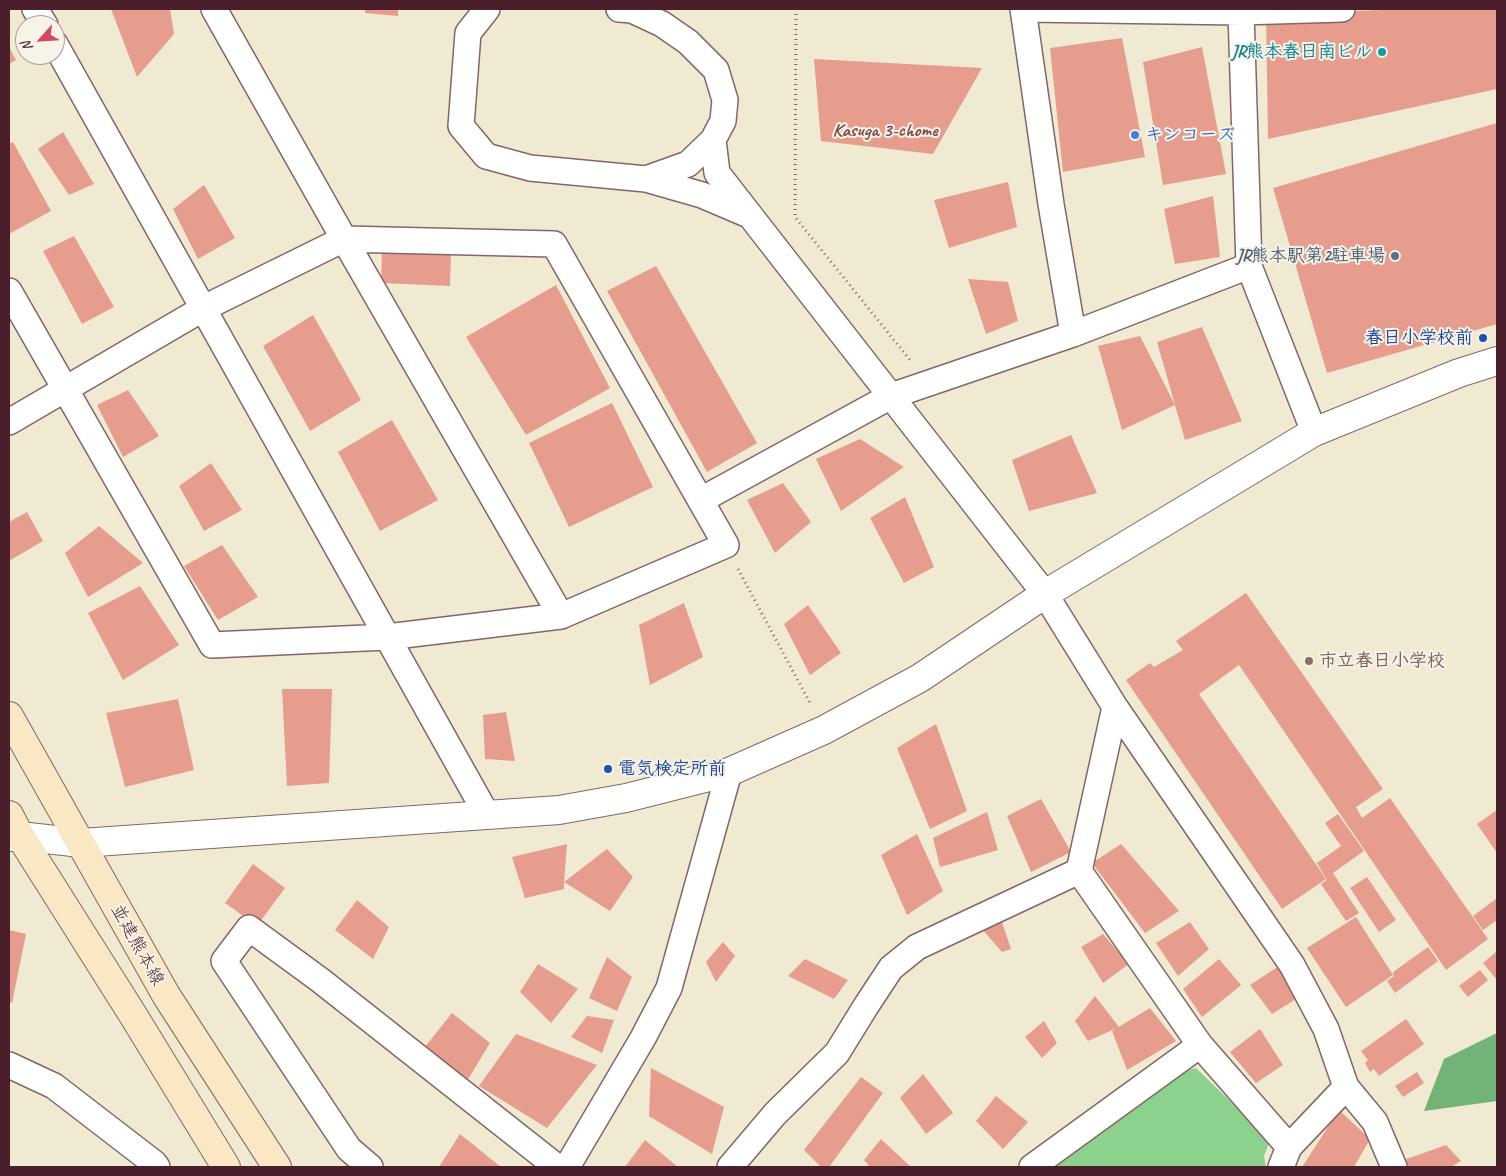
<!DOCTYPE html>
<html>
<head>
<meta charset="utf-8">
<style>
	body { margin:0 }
	#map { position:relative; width:1506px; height:1176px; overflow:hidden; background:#f0ead3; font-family:Caveat,sans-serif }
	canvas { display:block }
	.frame { position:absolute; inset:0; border:10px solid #4a1f2b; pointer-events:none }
	.north { position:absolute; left:15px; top:15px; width:50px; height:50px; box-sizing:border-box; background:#f7f3e8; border:1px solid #b29e9c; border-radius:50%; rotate:244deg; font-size:14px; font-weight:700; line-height:20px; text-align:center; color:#4a1f2b }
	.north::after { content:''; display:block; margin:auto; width:18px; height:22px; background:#d1495b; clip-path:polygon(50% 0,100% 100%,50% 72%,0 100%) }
</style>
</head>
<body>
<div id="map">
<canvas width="1506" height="1176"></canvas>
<div class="frame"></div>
<div class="north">N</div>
</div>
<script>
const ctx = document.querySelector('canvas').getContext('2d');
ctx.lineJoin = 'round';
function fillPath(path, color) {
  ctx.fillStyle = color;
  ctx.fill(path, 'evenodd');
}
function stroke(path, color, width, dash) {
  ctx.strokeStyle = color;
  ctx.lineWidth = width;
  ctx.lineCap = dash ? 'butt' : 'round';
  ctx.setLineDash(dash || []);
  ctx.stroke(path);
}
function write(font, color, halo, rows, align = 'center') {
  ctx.font = font + ' Caveat,"Klee One",sans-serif';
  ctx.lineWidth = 4;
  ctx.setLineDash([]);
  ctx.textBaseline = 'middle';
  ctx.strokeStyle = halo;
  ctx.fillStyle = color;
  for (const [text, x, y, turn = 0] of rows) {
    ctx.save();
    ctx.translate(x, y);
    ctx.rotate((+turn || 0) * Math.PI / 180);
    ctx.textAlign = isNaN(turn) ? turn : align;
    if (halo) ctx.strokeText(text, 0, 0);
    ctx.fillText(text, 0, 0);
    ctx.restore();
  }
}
fillPath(new Path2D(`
	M1196 1068 1270 1140 1264 1156 1266 1167H1050L1178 1072Z`), '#8dd28c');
fillPath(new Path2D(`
	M1497 1033V1101L1424 1111 1444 1059Z`), '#72b478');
fillPath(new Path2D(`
	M111 9H170L174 34 137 77Z
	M365 9H398V16L365 13Z
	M1411 9H1497V89L1268 139 1266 14Z
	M1122 38 1145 157 1063 172 1050 48Z
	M9 47 16 60 9 64Z
	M1202 47 1226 174 1163 185 1143 62Z
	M814 59 982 68 933 154 821 141Z
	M1497 123V324L1327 373 1273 188Z
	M63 132 94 184 69 195 38 149Z
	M13 142 51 211 9 234V144Z
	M1008 182 1017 227 949 248 934 200Z
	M204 185 235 238 198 259 173 209Z
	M1213 196 1220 257 1175 264 1164 209Z
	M74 236 114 307 82 324 43 251Z
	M382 249 451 252 450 286 381 283Z
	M656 266 757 443 707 472 607 291Z
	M968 279 1008 282 1018 321 986 334Z
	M556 285 610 388 526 435 466 337Z
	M313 315 361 400 310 431 263 346Z
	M1202 327 1242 421 1185 440 1175 405 1122 430 1098 346 1140 336 1175 405 1157 342Z
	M128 390 159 436 123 457 97 405Z
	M612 403 653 487 569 527 529 443Z
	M392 420 438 500 380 531 338 452Z
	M1071 435 1097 493 1029 511 1012 460Z
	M860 439 904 467 841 511 816 459Z
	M211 463 242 510 204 531 179 486Z
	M783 483 811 522 775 553 747 500Z
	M905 497 934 567 904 583 870 518Z
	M27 512 43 541 9 561V522Z
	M99 526 143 563 88 597 65 553Z
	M222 545 258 597 218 620 184 566Z
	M140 586 179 645 123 680 88 613Z
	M1246 593 1383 789 1356 807 1362 818 1390 798 1488 939 1446 970 1239 665 1199 694 1326 879 1282 909 1126 680 1150 663 1154 667 1183 650 1176 641Z
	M684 603 703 657 650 685 639 625Z
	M808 605 841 653 810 675 784 624Z
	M282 689H332L329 783 287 786Z
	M178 699 194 770 125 787 106 713Z
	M506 712 515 761 485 759 483 715Z
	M936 724 967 811 930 829 897 748Z
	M1041 799 1071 852 1031 872 1007 816Z
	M1497 810V853L1477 824Z
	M987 812 998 850 940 867 933 838Z
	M1338 814 1364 851 1333 873 1359 913 1346 921 1321 884 1327 880 1317 863 1341 846 1325 823Z
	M917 834 943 891 907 915 881 855Z
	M567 844 564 882 607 849 633 877 610 911 564 882V889L525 898 512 857Z
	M1121 844 1179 911 1145 933 1092 863Z
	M253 864 285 888 257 926 225 903Z
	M1367 877 1396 920 1379 932 1350 888Z
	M1497 898V920L1483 930 1473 916Z
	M357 900 389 927 373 959 335 930Z
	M1000 916 1011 949 1002 952 982 929Z
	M1356 917 1393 975 1346 1007 1307 948Z
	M1190 922 1209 949 1178 976 1156 943Z
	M9 930 26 934 12 1003 9 1002Z
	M1103 934 1129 964 1103 983 1081 947Z
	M723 942 735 956 716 982 706 962Z
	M1428 947 1438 961 1395 993 1387 981 1394 976V978L1393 972Z
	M1497 951V977L1496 979 1483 963Z
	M607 957 632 977 617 1011 589 998Z
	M805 959 848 980 834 999 788 976Z
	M1219 959 1241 985 1202 1017 1183 989Z
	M538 964 578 989 551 1023 520 992Z
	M1282 964 1301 996 1272 1014 1250 985Z
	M1480 970 1488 980 1468 997 1459 986Z
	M1095 996 1119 1027 1088 1041 1075 1021Z
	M1150 1008 1176 1041 1127 1070 1112 1031Z
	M452 1013 490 1043 467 1081 425 1047Z
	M587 1016 614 1020 602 1053 571 1037Z
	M1406 1019 1424 1044 1379 1076 1374 1069 1370 1072 1365 1063 1368 1060 1361 1051Z
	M1044 1021 1057 1043 1042 1058 1025 1037Z
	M1260 1029 1283 1065 1256 1083 1230 1052Z
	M516 1034 597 1065 547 1128 479 1086Z
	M651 1068 724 1107 712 1154 649 1116Z
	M1417 1072 1424 1083 1403 1097 1395 1086Z
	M923 1074 953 1113 926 1134 900 1098Z
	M861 1077 883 1093 829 1167H821L804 1150Z
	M996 1096 1028 1122 1003 1149 976 1121Z
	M1339 1110 1370 1139 1354 1167H1302Z
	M460 1134 501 1167H439Z
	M881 1139 911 1167H870L864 1160Z
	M645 1140 678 1167H625Z
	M1446 1145 1461 1161 1451 1167H1409L1404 1160Z`), '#e69d8d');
const minor = new Path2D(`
	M35 9 45 25
	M214 9 344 239 561 616
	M487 9 468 33 461 126 486 156 530 168 646 179 702 195 749 215
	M619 9 632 10 662 24 688 42 716 70 725 100 723 121 713 140 688 164 646 179
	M1023 9 1051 204 1073 334
	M1027 9 1241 12 1249 266 1314 432
	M1241 12 1342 9
	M55 44 487 815
	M713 140 717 173 1045 594 1115 707 1292 965 1326 1029 1346 1087
	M9 291 212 645 387 637 561 616 726 545 554 244 344 239 204 308 9 422
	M701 500 891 396 1073 334 1249 266
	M1115 707 1079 871 1200 1045 1289 1147 1281 1167
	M9 1065 54 1086 154 1163 157 1167
	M1289 1147 1346 1087 1375 1122 1394 1167
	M370 1167 349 1149 224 961 249 928 320 980 557 1167
	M567 1167 643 1038 669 988 729 772
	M730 1167 775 1114 837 1053 866 1006 891 968 917 947 1079 871
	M1032 1167 1200 1045`);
const tertiary = new Path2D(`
	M9 837 20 836 81 843 559 810 626 798 729 772 824 730 920 678 1045 594 1314 432 1459 373 1497 361`);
const secondary = new Path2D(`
	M9 716 166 995 277 1167
	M9 815 20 836 133 1015 226 1167`);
stroke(minor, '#846666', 28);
stroke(tertiary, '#846666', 30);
stroke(secondary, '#846666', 30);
stroke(new Path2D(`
	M796 9 795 217 910 360
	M738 569 810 703`), '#846666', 3, [1, 4]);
stroke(minor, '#fff', 25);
stroke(tertiary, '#fff', 28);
stroke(secondary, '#fae7c3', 28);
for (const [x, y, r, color] of [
	[1382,52,5,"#0f9aa8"],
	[1135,135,5,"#3f7fe0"],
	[1395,256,5,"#5c6f8a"],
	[1483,338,5,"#1a4fb4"],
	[1309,661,5,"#8d6e63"],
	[608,769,5,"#1a4fb4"]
]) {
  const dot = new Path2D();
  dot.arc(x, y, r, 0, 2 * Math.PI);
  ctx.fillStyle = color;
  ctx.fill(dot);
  stroke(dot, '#f7f3e8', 2);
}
write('bold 18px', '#0d838f', '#f7f3e8', [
	["JR熊本春日南ビル",1372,52]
], 'right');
write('bold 18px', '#366cbe', '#f7f3e8', [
	["キンコーズ",1145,135]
], 'left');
write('bold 18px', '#4e5e75', '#f7f3e8', [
	["JR熊本駅第2駐車場",1385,256]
], 'right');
write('bold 18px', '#164399', '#f7f3e8', [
	["春日小学校前",1473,338],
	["電気検定所前",618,769,"left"]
], 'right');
write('bold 18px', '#785e54', '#f7f3e8', [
	["市立春日小学校",1319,661]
], 'left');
write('18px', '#4a1f2b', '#f7f3e8', [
	["並建熊本線",137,945,61]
]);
write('bold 19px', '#814b4d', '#f7f3e8', [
	["Kasuga 3-chome",885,131]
]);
</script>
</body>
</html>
